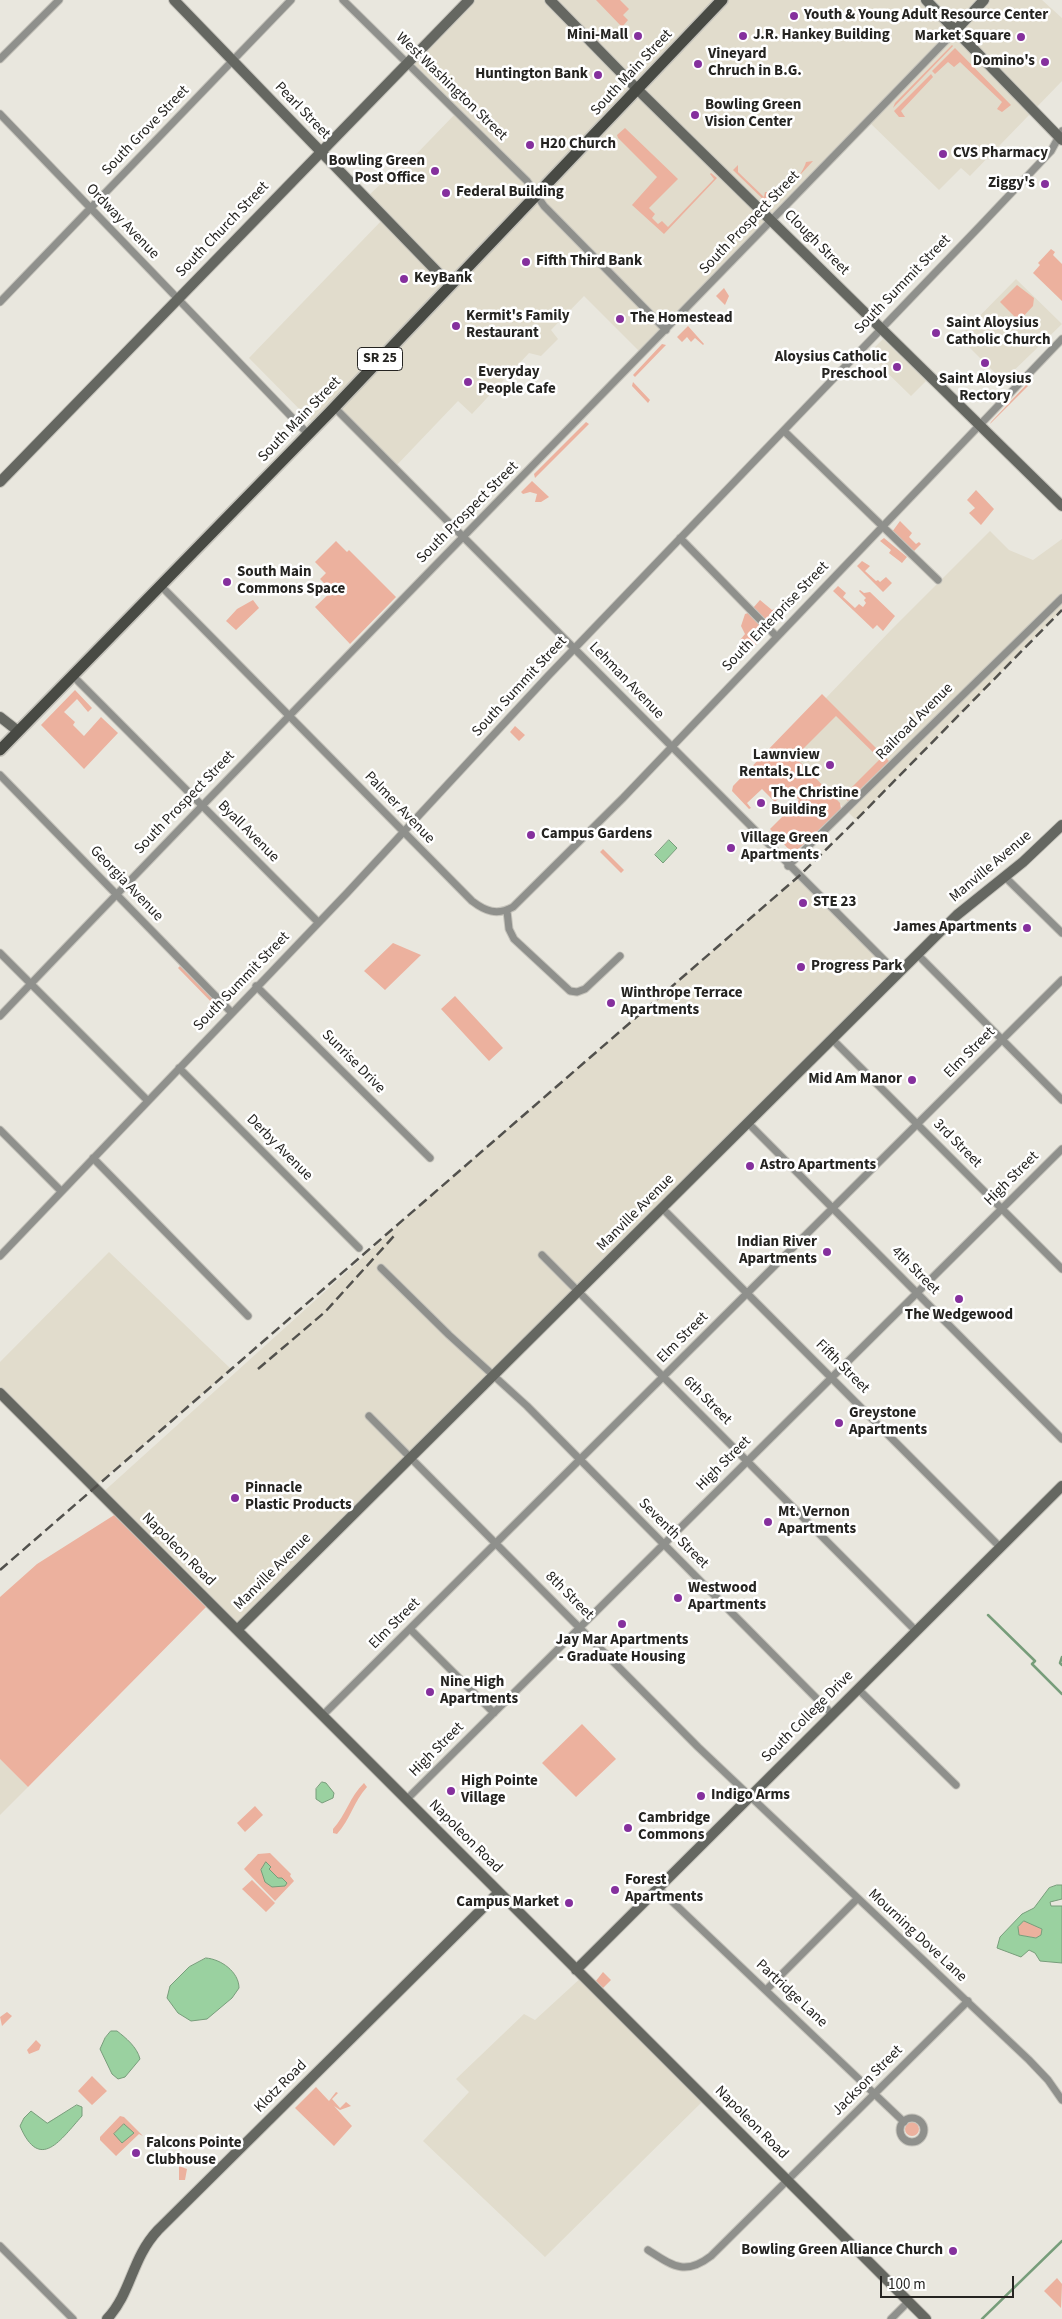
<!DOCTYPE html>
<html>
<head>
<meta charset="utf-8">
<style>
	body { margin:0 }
	#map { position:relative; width:1062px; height:2319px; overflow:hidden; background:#e9e7de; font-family:"Source Sans 3",sans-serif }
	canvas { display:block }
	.scale { position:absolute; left:880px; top:2276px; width:134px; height:22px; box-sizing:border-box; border:2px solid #252421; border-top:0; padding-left:6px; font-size:15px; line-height:18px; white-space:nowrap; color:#252421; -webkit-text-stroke:4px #fff; paint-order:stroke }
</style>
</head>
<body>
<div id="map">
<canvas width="1062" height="2319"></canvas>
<div class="scale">100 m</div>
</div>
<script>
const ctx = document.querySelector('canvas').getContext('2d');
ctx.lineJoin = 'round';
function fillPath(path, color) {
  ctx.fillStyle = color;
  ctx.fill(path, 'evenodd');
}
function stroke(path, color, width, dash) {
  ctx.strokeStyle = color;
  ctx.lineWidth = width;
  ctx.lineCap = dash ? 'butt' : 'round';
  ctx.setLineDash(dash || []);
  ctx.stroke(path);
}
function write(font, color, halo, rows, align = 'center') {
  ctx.font = font + ' "Source Sans 3",sans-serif';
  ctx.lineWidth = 5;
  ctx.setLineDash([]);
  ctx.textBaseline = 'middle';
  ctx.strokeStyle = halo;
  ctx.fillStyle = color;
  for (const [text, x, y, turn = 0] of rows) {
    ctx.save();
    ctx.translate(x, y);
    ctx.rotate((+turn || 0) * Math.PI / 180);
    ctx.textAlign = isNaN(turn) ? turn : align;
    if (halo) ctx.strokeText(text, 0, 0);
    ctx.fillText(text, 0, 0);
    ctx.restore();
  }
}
fillPath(new Path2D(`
	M469 0H1042L1062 18V81L970 176 961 168 939 190 868 121 643 355 584 296 551 330 558 339 541 356 529 353 472 414 458 401 395 467 334 407 316 426 249 358 384 218 366 198 389 176 401 170 457 112 407 63Z
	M1016 279 1062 324 1003 381 959 337Z
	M883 339 926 381 911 396 868 354Z
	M990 531 1009 550 1033 560 1062 539V610L856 820 781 745 891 630Z
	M799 876 898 974 237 1630 101 1494 455 1174Z
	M109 1252 231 1369 94 1487 0 1393V1362Z
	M0 1759 28 1787 0 1815Z
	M583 1976 705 2099 545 2257 423 2141 469 2092 456 2079 524 2014 535 2020Z`), '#e1dccc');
fillPath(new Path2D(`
	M596 0H620L629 9 623 15 628 20 622 27Z
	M952 45 953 46 893 108 895 103Z
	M955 48 1011 105 1002 112 997 109 1002 102 960 62 954 67 948 62 935 74 932 71Z
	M931 74 933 77 901 111 905 117H899L894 111Z
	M625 128 678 179 649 208 655 214 652 218 658 224 662 221 668 227 714 179 710 174 711 173 717 178 664 234 632 205 657 177 618 138 617 135Z
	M813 161 774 203 771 205 772 193C786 193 802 176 806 162Z
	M738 165V172L764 197 765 192H769V205L733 170Z
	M1051 249 1055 252 1053 255 1062 264V301L1033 273 1040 265 1038 263Z
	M1017 285 1034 298 1033 306 1019 321 1000 302Z
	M724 288 729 296 725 305 716 296Z
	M688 326 704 344 703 345 695 338 691 342 687 337 682 342 677 337Z
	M662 344 666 345 635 377 633 375Z
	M633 382 650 400 648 403 632 386Z
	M1027 384 1028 386 990 424 991 422Z
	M586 422 589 424 535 478 534 474Z
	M532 481 549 497 541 502H535L537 494 530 492 523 494 521 492Z
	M976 490 994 509 981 525 969 513 975 508 967 500Z
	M900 521 912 533 909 537 916 544 919 542 921 544 913 552 892 532Z
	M884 538 907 557 902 563 889 553 891 550 880 541Z
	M336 541 347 552 349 550 396 597 350 644 315 607 332 591 320 579 326 573 315 562Z
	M862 561 870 566 865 571 876 581 878 580 880 582 886 577 892 583 883 592 857 566Z
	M838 586 846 593 843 597 855 608 859 604 863 607 866 603 864 600 866 598 859 591 860 590 864 593 870 592 895 616 883 631 877 625 873 629 833 591Z
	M253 600 259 608 236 630 226 621 237 609Z
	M760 600 772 610 778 608 785 614 774 627 753 608Z
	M748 613 767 633 751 650 740 640 745 634 741 626 745 614Z
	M75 690 92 708 88 712 77 699 64 712 75 722 73 725 84 736 101 717 118 733 84 769 41 725Z
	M822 694 889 761 848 801 843 796 880 759 836 716 795 757 840 803 841 809 793 854 770 829 799 800 788 789 775 802 762 789 747 803 751 808 749 809 732 791 733 786Z
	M515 726 525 735 519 741 510 732Z
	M603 849 624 870 621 873 600 852Z
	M393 943 421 955 385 990 364 971Z
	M180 966 222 1007 219 1010 178 968Z
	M455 996 503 1048 489 1061 441 1009Z
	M119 1512 210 1603 28 1787 0 1759V1597L37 1564Z
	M582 1724 616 1759 576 1797 542 1763Z
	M364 1783 367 1787C354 1801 350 1820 337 1834L333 1833V1829C346 1815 350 1796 364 1783Z
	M255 1806 263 1815 245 1832 237 1823Z
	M270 1853 291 1874 290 1876 294 1881 275 1901 244 1869 258 1854Z
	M252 1880 275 1903 266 1912 242 1889Z
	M1024 1920 1042 1929 1041 1935 1037 1938 1019 1935 1018 1927Z
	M603 1972 611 1980 602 1989 595 1982Z
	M7 2012 12 2016 2 2026 0 2017Z
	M36 2040 41 2045 39 2050 29 2054 27 2050Z
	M92 2076 107 2091 92 2105 78 2091Z
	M316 2087 329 2101 336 2092 338 2093 332 2099 340 2108 346 2102 351 2106 340 2110 334 2106 352 2126 334 2146 295 2108Z
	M120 2116 124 2117 143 2136 139 2134 116 2156 100 2140V2137Z
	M905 2129a7 7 0 1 1 14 0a7 7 0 1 1-14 0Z
	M179 2166 187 2169 185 2180H179Z
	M1057 2278 1062 2284 1061 2308 1044 2291Z`), '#ecb19e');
const water = new Path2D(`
	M669 840 677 848 663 863 655 855Z
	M322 1782 326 1783 334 1793 333 1798 322 1803 316 1799V1789Z
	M266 1862 271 1867 269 1869 278 1878H282L287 1883 285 1886 272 1887 265 1882 261 1870Z
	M1057 1885H1062V1899L1050 1902 1051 1906H1062V1963L1040 1961 1035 1953 1029 1950 1021 1957 997 1948 1000 1937 1022 1914 1034 1908 1049 1888ZM1024 1921 1042 1929 1041 1935 1036 1938 1019 1935 1018 1927Z
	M206 1958C221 1959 239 1972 239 1988L232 1998 207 2019 191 2021 178 2013 167 1998 170 1986 189 1967Z
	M111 2031H117C126 2038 137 2047 140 2059L125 2077 118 2079 112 2074 100 2049 105 2038Z
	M77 2105 82 2107V2116C61 2139 40 2173 20 2126L24 2118 31 2111 47 2123Z
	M124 2124 134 2133 122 2143 114 2134Z`);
fillPath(water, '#9ad1a0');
stroke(water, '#779d7a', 1);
stroke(new Path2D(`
	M988 1615 1035 1661 1032 1664 1062 1694
	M1062 1657 1060 1663 1062 1665
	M982 2319 1062 2241`), '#779d7a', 2.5);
const street = new Path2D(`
	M343 0 527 181 544 206 666 330
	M0 59 59 0
	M0 114 308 434
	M0 302 291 0
	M334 407 898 974
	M784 431 938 580
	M680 538 777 637
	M161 586 472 901C485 911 497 916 513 907L623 798 1062 339
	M73 676 318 922
	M0 775 232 1013
	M788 866 1062 598
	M1005 877 1062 933
	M507 911 509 929 514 939 570 991 577 992 585 989 620 956
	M0 953 148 1101
	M917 954 1062 1100
	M256 986 430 1158
	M0 1016C316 685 638 359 956 30
	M832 1039 1062 1269
	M179 1068 359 1248
	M748 1123 1062 1439
	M0 1130 61 1191
	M93 1158 248 1316
	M662 1208 1000 1547
	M542 1255 916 1631
	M0 1256 347 893 548 676 981 225 1051 151 1062 131
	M381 1268 449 1335 527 1406 832 1714
	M369 1416 698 1747 1029 2060 1048 2080 1062 2100
	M410 1629 494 1713
	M858 1689 956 1785
	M322 1716 1062 980
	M406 1800 1062 1149
	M658 1888 904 2122
	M766 1990 857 1899
	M900 2130a12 12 0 1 1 24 0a12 12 0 1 1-24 0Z
	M0 2246 73 2319
	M648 2250C673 2266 685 2276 711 2256L968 2001
	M891 2319 908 2302`);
const secondary = new Path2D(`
	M174 0 450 285
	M550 0 637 89 1062 506
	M926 0 1062 140
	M956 30 984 0
	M0 482 469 0
	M0 717 18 731
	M0 1393 926 2319
	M237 1630 957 915 1023 862 1062 825
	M576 1970 1062 1486
	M107 2319C132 2292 131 2259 158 2230L499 1892`);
const primary = new Path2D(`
	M0 750 329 413 722 0`);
stroke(street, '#c6c4bc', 9);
stroke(secondary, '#c6c4bc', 12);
stroke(primary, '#c6c4bc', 14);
stroke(street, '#8f908c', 7);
stroke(secondary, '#656761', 10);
stroke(primary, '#484a44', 11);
stroke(new Path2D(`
	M258 1369 325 1312 394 1236
	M0 1570 799 876 856 820 1062 610`), '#52514d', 2.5, [10, 5]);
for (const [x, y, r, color] of [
	[794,16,5,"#85309d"],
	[638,36,5,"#85309d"],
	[743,36,5,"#85309d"],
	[1021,37,5,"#85309d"],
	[1045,62,5,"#85309d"],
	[698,64,5,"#85309d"],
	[598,75,5,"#85309d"],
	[695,115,5,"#85309d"],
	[530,145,5,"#85309d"],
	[943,154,5,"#85309d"],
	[435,171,5,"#85309d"],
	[1045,184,5,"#85309d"],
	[446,193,5,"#85309d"],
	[526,262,5,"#85309d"],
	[404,279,5,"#85309d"],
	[620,319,5,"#85309d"],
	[456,326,5,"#85309d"],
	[936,333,5,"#85309d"],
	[985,363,5,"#85309d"],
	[897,367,5,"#85309d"],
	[468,382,5,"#85309d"],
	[227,582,5,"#85309d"],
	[830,765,5,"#85309d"],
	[761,803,5,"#85309d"],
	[531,835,5,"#85309d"],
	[731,848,5,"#85309d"],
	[803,903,5,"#85309d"],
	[1027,928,5,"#85309d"],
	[801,967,5,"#85309d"],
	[611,1003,5,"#85309d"],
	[912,1080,5,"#85309d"],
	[750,1166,5,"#85309d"],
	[827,1252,5,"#85309d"],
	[959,1299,5,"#85309d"],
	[839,1423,5,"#85309d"],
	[235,1498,5,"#85309d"],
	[768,1522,5,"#85309d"],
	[678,1598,5,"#85309d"],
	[622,1624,5,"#85309d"],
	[430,1692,5,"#85309d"],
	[451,1791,5,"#85309d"],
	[701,1796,5,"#85309d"],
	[628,1828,5,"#85309d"],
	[615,1890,5,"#85309d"],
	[569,1903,5,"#85309d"],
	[136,2153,5,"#85309d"],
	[953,2251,5,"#85309d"]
]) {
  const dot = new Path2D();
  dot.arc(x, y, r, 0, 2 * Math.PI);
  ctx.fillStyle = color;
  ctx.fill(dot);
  stroke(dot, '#fff', 2);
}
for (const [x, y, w] of [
	[380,359,45]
]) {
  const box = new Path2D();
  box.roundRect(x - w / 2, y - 11.5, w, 23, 4);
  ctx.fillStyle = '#fff';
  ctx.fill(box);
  stroke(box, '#252421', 1);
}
write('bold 14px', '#252421', null, [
	["SR 25",380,359]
]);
write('bold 15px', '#252421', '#fff', [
	["Youth & Young Adult Resource Center",804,16],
	["Mini-Mall",628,36,"right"],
	["J.R. Hankey Building",753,36],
	["Market Square",1011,37,"right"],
	["Vineyard",708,55],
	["Chruch in B.G.",708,72],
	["Domino's",1035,62,"right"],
	["Huntington Bank",588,75,"right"],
	["Bowling Green",705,106],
	["Vision Center",705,123],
	["H20 Church",540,145],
	["CVS Pharmacy",953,154],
	["Bowling Green",425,162,"right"],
	["Post Office",425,179,"right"],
	["Ziggy's",1035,184,"right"],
	["Federal Building",456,193],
	["Fifth Third Bank",536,262],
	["KeyBank",414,279],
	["Kermit's Family",466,317],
	["Restaurant",466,334],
	["The Homestead",630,319],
	["Saint Aloysius",946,324],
	["Catholic Church",946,341],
	["Aloysius Catholic",887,358,"right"],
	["Preschool",887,375,"right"],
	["Everyday",478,373],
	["People Cafe",478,390],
	["Saint Aloysius",985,380,"center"],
	["Rectory",985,397,"center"],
	["South Main",237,573],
	["Commons Space",237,590],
	["Lawnview",820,756,"right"],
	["Rentals, LLC",820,773,"right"],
	["The Christine",771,794],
	["Building",771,811],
	["Campus Gardens",541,835],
	["Village Green",741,839],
	["Apartments",741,856],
	["STE 23",813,903],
	["James Apartments",1017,928,"right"],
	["Progress Park",811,967],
	["Winthrope Terrace",621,994],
	["Apartments",621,1011],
	["Mid Am Manor",902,1080,"right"],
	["Astro Apartments",760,1166],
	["Indian River",817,1243,"right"],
	["Apartments",817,1260,"right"],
	["The Wedgewood",959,1316,"center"],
	["Greystone",849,1414],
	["Apartments",849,1431],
	["Pinnacle",245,1489],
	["Plastic Products",245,1506],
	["Mt. Vernon",778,1513],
	["Apartments",778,1530],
	["Westwood",688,1589],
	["Apartments",688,1606],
	["Jay Mar Apartments",622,1641,"center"],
	["- Graduate Housing",622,1658,"center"],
	["Nine High",440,1683],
	["Apartments",440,1700],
	["High Pointe",461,1782],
	["Village",461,1799],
	["Indigo Arms",711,1796],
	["Cambridge",638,1819],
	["Commons",638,1836],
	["Forest",625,1881],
	["Apartments",625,1898],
	["Campus Market",559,1903,"right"],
	["Falcons Pointe",146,2144],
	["Clubhouse",146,2161],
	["Bowling Green Alliance Church",943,2251,"right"]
], 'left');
write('15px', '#252421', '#fff', [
	["South Main Street",632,73,-47],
	["West Washington Street",451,87,44],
	["Pearl Street",302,111,46],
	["South Grove Street",146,131,-46],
	["Ordway Avenue",122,222,46],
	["South Prospect Street",750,223,-46],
	["South Church Street",223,230,-46],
	["Clough Street",816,243,45],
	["South Summit Street",903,285,-46],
	["South Main Street",300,420,-46],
	["South Prospect Street",468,513,-45],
	["South Enterprise Street",776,617,-46],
	["Lehman Avenue",626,681,46],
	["South Summit Street",520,687,-47],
	["Railroad Avenue",915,722,-45],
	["South Prospect Street",185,803,-46],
	["Palmer Avenue",399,808,46],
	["Byall Avenue",248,832,45],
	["Manville Avenue",991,867,-40],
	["Georgia Avenue",126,884,46],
	["South Summit Street",242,982,-46],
	["Elm Street",970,1053,-45],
	["Sunrise Drive",353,1062,45],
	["3rd Street",957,1144,45],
	["Derby Avenue",279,1148,45],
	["High Street",1012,1179,-45],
	["Manville Avenue",636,1213,-45],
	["4th Street",915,1271,45],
	["Elm Street",683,1338,-45],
	["Fifth Street",842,1367,45],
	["6th Street",707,1401,45],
	["High Street",724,1464,-45],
	["Seventh Street",673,1534,45],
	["Napoleon Road",178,1550,45],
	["Manville Avenue",273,1572,-45],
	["8th Street",569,1596,45],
	["Elm Street",395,1624,-45],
	["South College Drive",808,1717,-45],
	["High Street",437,1750,-45],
	["Napoleon Road",465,1837,45],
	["Mourning Dove Lane",917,1936,43],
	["Partridge Lane",791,1994,43],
	["Jackson Street",868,2081,-45],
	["Klotz Road",281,2087,-45],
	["Napoleon Road",751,2123,45]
]);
</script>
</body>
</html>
